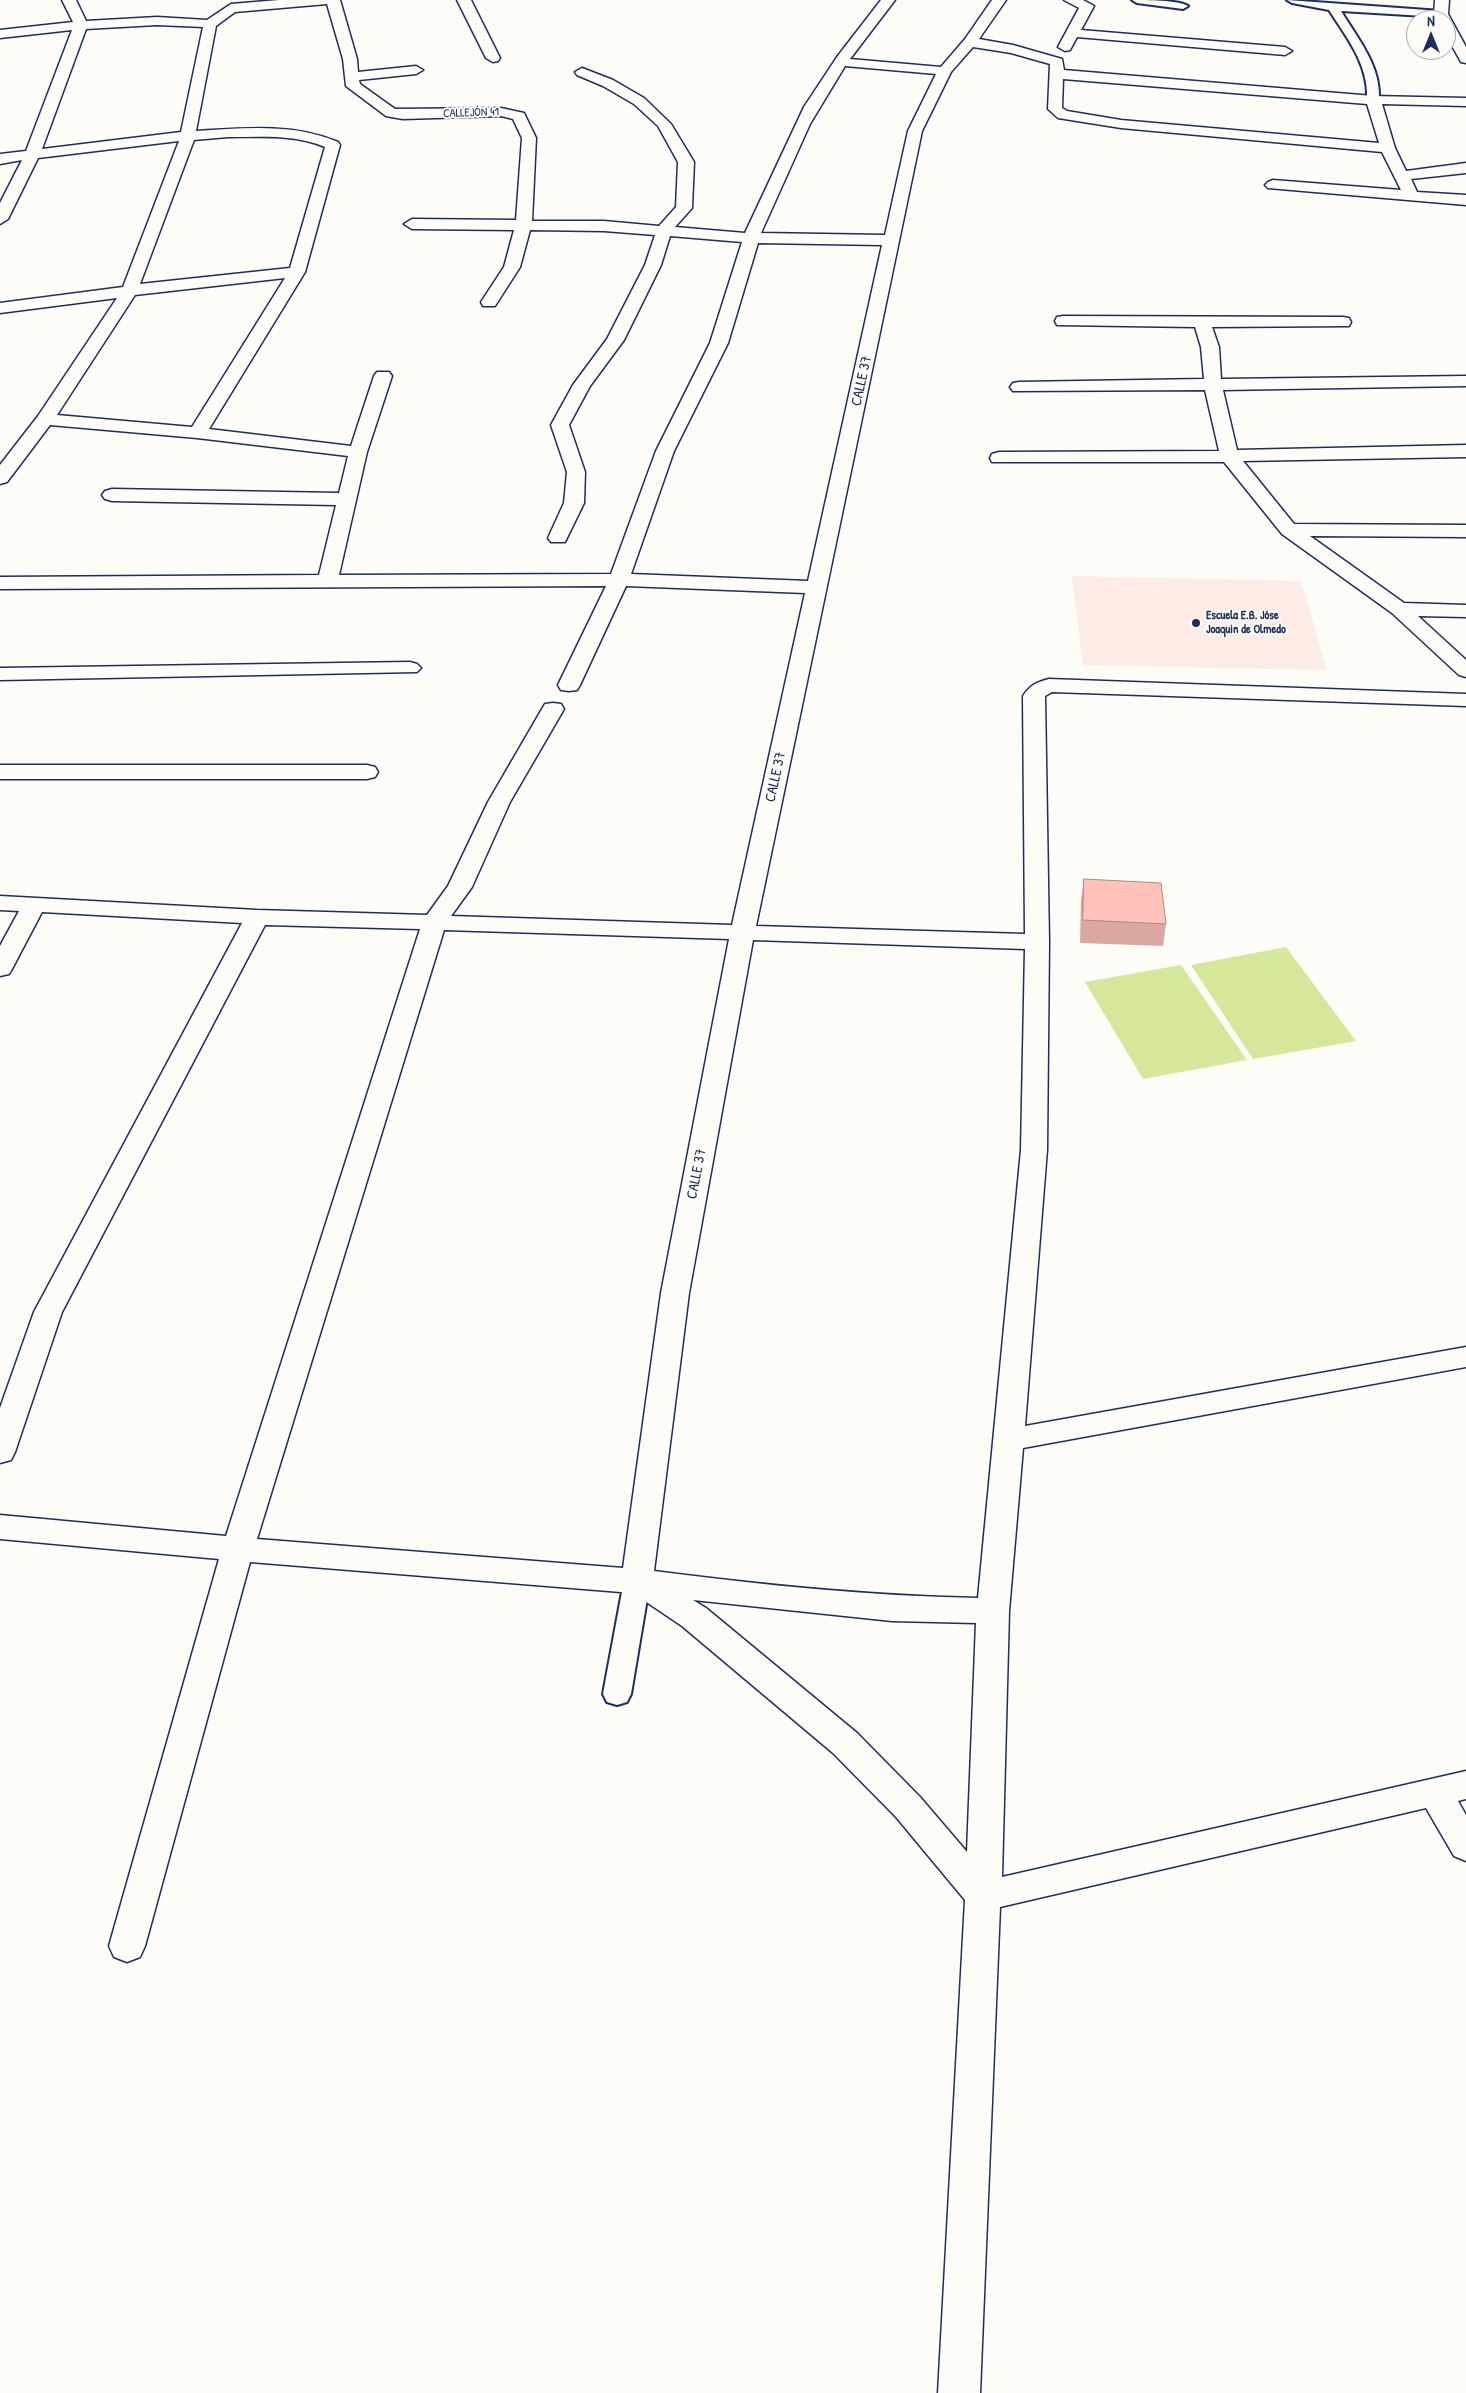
<!DOCTYPE html>
<html>
<head>
<meta charset="utf-8">
<style>
	body { margin:0 }
	#map { position:relative; width:1466px; height:2393px; overflow:hidden; background:#fdfcf7; font-family:"Patrick Hand",sans-serif }
	canvas { display:block }
	.north { position:absolute; left:1406px; top:10px; width:50px; height:50px; box-sizing:border-box; background:#fdfcf7; border:1px solid #a3aaba; border-radius:50%; rotate:0deg; font-size:14px; font-weight:700; line-height:20px; text-align:center; color:#1b2f5e }
	.north::after { content:''; display:block; margin:auto; width:18px; height:22px; background:#1b2f5e; clip-path:polygon(50% 0,100% 100%,50% 72%,0 100%) }
</style>
</head>
<body>
<div id="map">
<canvas width="1466" height="2393"></canvas>
<div class="north">N</div>
</div>
<script>
const ctx = document.querySelector('canvas').getContext('2d');
ctx.lineJoin = 'round';
function fillPath(path, color) {
  ctx.fillStyle = color;
  ctx.fill(path, 'evenodd');
}
function stroke(path, color, width, dash) {
  ctx.strokeStyle = color;
  ctx.lineWidth = width;
  ctx.lineCap = dash ? 'butt' : 'round';
  ctx.setLineDash(dash || []);
  ctx.stroke(path);
}
function write(font, color, halo, rows, align = 'center') {
  ctx.font = font + ' "Patrick Hand",sans-serif';
  ctx.lineWidth = 4;
  ctx.setLineDash([]);
  ctx.textBaseline = 'middle';
  ctx.strokeStyle = halo;
  ctx.fillStyle = color;
  for (const [text, x, y, turn = 0] of rows) {
    ctx.save();
    ctx.translate(x, y);
    ctx.rotate((+turn || 0) * Math.PI / 180);
    ctx.textAlign = isNaN(turn) ? turn : align;
    if (halo) ctx.strokeText(text, 0, 0);
    ctx.fillText(text, 0, 0);
    ctx.restore();
  }
}
fillPath(new Path2D(`
	M1072 576 1301 581 1327 670 1083 665Z`), '#fdebe5');
fillPath(new Path2D(`
	M1286 947 1356 1041 1253 1059 1191 965Z
	M1181 965 1247 1060 1143 1079 1085 982Z`), '#d5e79b');
const lane = new Path2D(`
	M1132 0C1145 0 1179 0 1188 6L1183 9 1137 3Z
	M1287 0 1441 11 1446 14 1441 17 1341 11C1358 39 1381 66 1379 100L1373 104 1367 100C1369 65 1347 38 1329 10L1292 3Z
	M637 1571 646 1574 650 1581 631 1694 627 1702 617 1705 607 1702 603 1694 624 1581 628 1574Z`);
const street = new Path2D(`
	M62 0H76L86 21 157 17 207 20 231 4 279 0H340L357 59 358 72 416 66 423 70 416 74 359 80 360 84 395 109 501 108 524 113 536 138 532 221H604L659 226 676 207 678 162 658 126 634 104 603 86 577 75 575 72 582 68 613 80 644 98 671 124 694 162 692 208 675 227 745 233 804 107 837 57 881 0H895L850 59 941 67 965 39 992 0H1006L979 39 1013 45 1062 59 1064 70 1373 96 1466 98V106L1382 104 1395 148 1406 171 1466 163V173L1411 179 1417 192 1466 195V205L1268 188 1265 185 1268 182 1273 180 1401 190 1382 152 1121 128 1058 118 1048 109 1050 64 1011 53 973 47 951 72 922 131 756 926 1025 934 1023 696C1030 685 1037 682 1049 679L1466 694V706L1052 692 1045 696 1049 942 1047 1150 1025 1426 1466 1347V1367L1023 1448 1009 1611 1002 1877 1466 1771V1799L1458 1801 1466 1815V1861L1454 1856 1426 1808 1000 1907 980 2393H938L965 1900 896 1817 833 1753 682 1626 633 1593 250 1562 145 1946 140 1957 127 1962 114 1957 109 1946 219 1559 0 1539V1515L226 1536 420 929 265 925 62 1312 15 1452 11 1460 0 1463V1408L34 1312 242 923 42 912 12 969 9 974 0 976V946L19 911 0 910V896L257 910 427 915 448 886 488 802 542 709 545 704 553 703 561 704 564 709 510 802 472 887 451 916 732 925 805 593 626 586 580 685 577 690 569 691 561 690 558 685 606 586 0 589V577L319 575 336 505 112 501 105 499 102 495 105 491 112 489 339 493 348 456 197 438 50 425 7 482 0 484V465L38 416 117 298 0 313V303L123 287 179 141 38 158 8 219 0 224V203L22 160 0 164V154L26 151 72 30 0 38V30L73 22ZM327 4 343 59 346 86 386 116 391 117 403 119 501 116 513 119 522 138 516 220 412 219 404 224 412 229 514 230 504 267 481 302 483 306H495L520 267 530 230 604 231 655 235 645 265 607 339 573 385 551 425 567 472 564 503 548 538 551 542H565L584 503 585 472 569 425 590 386 624 340 661 265 670 236 742 242 710 343 656 451 611 574 339 575 367 452 392 376 389 372H377L374 376 351 446 209 429 305 272 340 145 338 142C294 123 244 128 196 131L216 26 235 12ZM157 25 203 27 181 132 42 149 86 29ZM845 66 936 74 908 131 885 235 761 233 810 124ZM1063 79 1367 104 1379 143 1121 120 1067 111 1062 108ZM228 137C261 137 295 134 325 147L290 268 140 284 194 140ZM758 243 882 245 808 581 631 574 674 451 728 343ZM285 278 192 427 57 415 135 295ZM444 930 729 939 661 1293 623 1568 257 1539ZM753 940 1025 949 1021 1150 978 1598C869 1596 762 1585 654 1571L689 1293ZM693 1600 892 1621 976 1623 967 1852 920 1797 857 1733 706 1608Z
	M457 0H471L500 58 498 61 493 62 486 58Z
	M1064 0H1083L1094 6 1081 30 1285 47 1292 51 1285 55 1077 37 1070 50 1065 51 1058 47 1079 8Z
	M1435 0H1449L1448 14 1466 47V63L1461 62 1446 35V20H1437L1434 14Z
	M1063 316 1343 317 1349 318 1351 322 1349 326 1212 327 1219 347 1221 379 1466 376V386L1223 390 1237 450 1466 445V457L1243 461 1294 524 1466 525V537L1310 536 1404 603 1466 605V617L1418 616 1466 660V677L1459 675 1392 613 1282 534 1224 462H992L990 458 992 454 999 452 1219 451 1205 390 1013 391 1010 387 1013 383 1019 382 1204 379 1201 347 1195 327 1057 325 1055 321 1057 317Z
	M410 662 417 664 421 668 417 672 0 680V668Z
	M0 765H367L375 767 378 772 375 777 367 779H0Z`);
stroke(lane, '#1b2f5e', 4);
stroke(street, '#1b2f5e', 3);
fillPath(lane, '#fdfcf7');
fillPath(street, '#fdfcf7');
fillPath(new Path2D(`
	M1084 879 1166 924 1163 946 1080 943 1081 901Z`), '#daa7a1');
const building = new Path2D(`
	M1084 879 1161 883 1166 924 1083 920Z`);
fillPath(building, '#fec2bb');
stroke(building, '#b28883', 1);
for (const [x, y, r, color] of [
	[1196,623,5,"#1b2f5e"]
]) {
  const dot = new Path2D();
  dot.arc(x, y, r, 0, 2 * Math.PI);
  ctx.fillStyle = color;
  ctx.fill(dot);
  stroke(dot, '#fdfcf7', 2);
}
write('12px', '#1b2f5e', '#fdfcf7', [
	["CALLEJÓN 41",471,113,-2]
]);
write('bold 12px', '#1b2f5e', '#fdfcf7', [
	["Escuela E.B. Jóse",1206,616],
	["Joaquin de Olmedo",1206,630]
], 'left');
write('15px', '#1b2f5e', '#fdfcf7', [
	["CALLE 37",862,381,-78],
	["CALLE 37",776,777,-78],
	["CALLE 37",697,1174,-79]
]);
</script>
</body>
</html>
